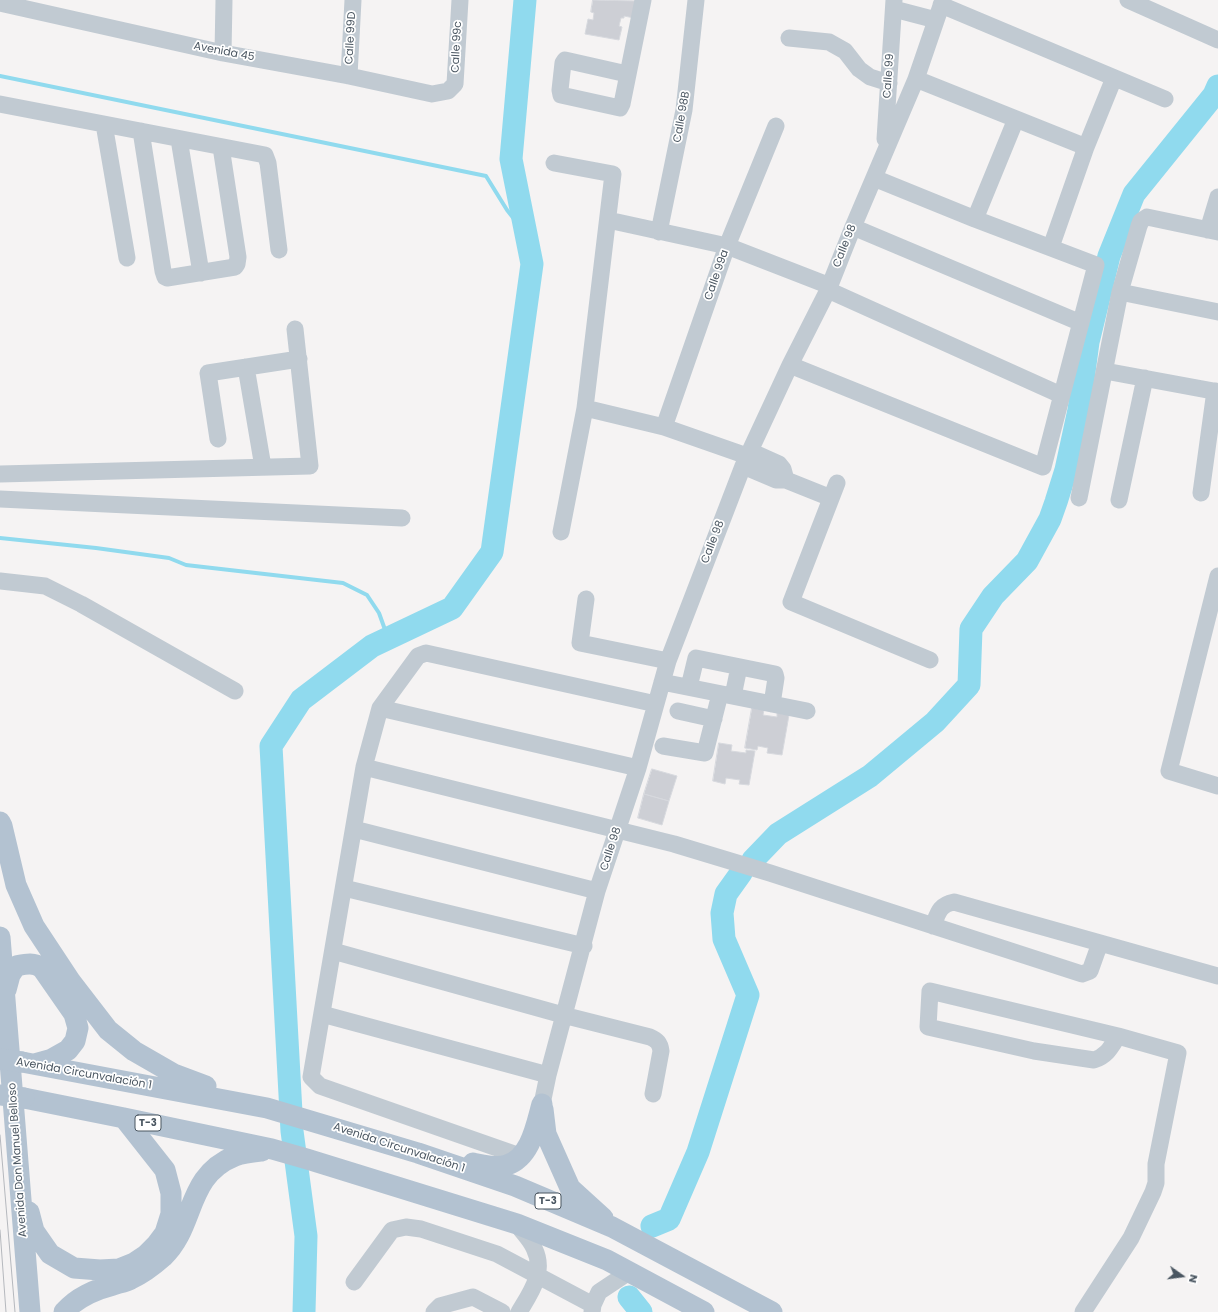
<!DOCTYPE html>
<html>
<head>
<meta charset="utf-8">
<style>
	body { margin:0 }
	#map { position:relative; width:1218px; height:1312px; overflow:hidden; background:#f5f3f3; font-family:Poppins,sans-serif }
	canvas { display:block }
	.north { position:absolute; left:1162px; top:1256px; width:40px; height:40px; -webkit-text-stroke:3px #fff; paint-order:stroke; rotate:104deg; font-size:11px; font-weight:700; line-height:16px; text-align:center; color:#4a5661 }
	.north::after { content:''; display:block; margin:auto; width:14px; height:18px; background:#4a5661; clip-path:polygon(50% 0,100% 100%,50% 72%,0 100%) }
</style>
</head>
<body>
<div id="map">
<canvas width="1218" height="1312"></canvas>
<div class="north">N</div>
</div>
<script>
const ctx = document.querySelector('canvas').getContext('2d');
ctx.lineJoin = 'round';
function stroke(path, color, width, dash) {
  ctx.strokeStyle = color;
  ctx.lineWidth = width;
  ctx.lineCap = dash ? 'butt' : 'round';
  ctx.setLineDash(dash || []);
  ctx.stroke(path);
}
function fillPath(path, color) {
  ctx.fillStyle = color;
  ctx.fill(path, 'evenodd');
}
function write(font, color, halo, rows, align = 'center') {
  ctx.font = font + ' Poppins,sans-serif';
  ctx.lineWidth = 3.5;
  ctx.setLineDash([]);
  ctx.textBaseline = 'middle';
  ctx.strokeStyle = halo;
  ctx.fillStyle = color;
  for (const [text, x, y, turn = 0] of rows) {
    ctx.save();
    ctx.translate(x, y);
    ctx.rotate((+turn || 0) * Math.PI / 180);
    ctx.textAlign = isNaN(turn) ? turn : align;
    if (halo) ctx.strokeText(text, 0, 0);
    ctx.fillText(text, 0, 0);
    ctx.restore();
  }
}
stroke(new Path2D(`
	M0 76 486 176 507 210 526 234
	M0 538 96 548 169 558 186 565 343 583 367 595 379 613 388 638`), '#90daee', 4);
stroke(new Path2D(`
	M753 860 778 834 870 776 935 722 969 685 971 629 993 596 1027 561 1050 519 1056 502 1066 470 1079 410 1088 342 1109 256 1134 194 1214 95 1218 86
	M652 1226 669 1219 698 1152 748 995 724 939 722 913 726 894 741 873
	M629 1297 641 1312
	M304 1312 306 1236 292 1131 271 746 301 700 372 646 452 608 492 552 532 264 511 159 525 0`), '#90daee', 23);
const building = new Path2D(`
	M593 0 637 1 634 18 624 16V18H621L619 26 622 27 619 40 585 34 588 19 593 20 594 13 591 12Z
	M752 708 764 710 763 715 777 717V713L789 715 782 755 767 753 768 748 758 746 757 750 745 748Z
	M719 743 732 745 731 751 746 753V750L755 751 749 785 739 784 740 780 726 778 725 784 713 781Z
	M652 769 677 776 669 801 644 794Z
	M644 794 669 801 662 825 638 818Z`);
fillPath(building, '#cdcfd5');
stroke(building, '#d7d9de', 1);
stroke(new Path2D(`
	M1128 0 1218 40
	M0 3 223 53 349 76 432 94 448 91 455 84 460 0
	M941 5 1165 99
	M894 9 936 20
	M789 38 829 42 845 51 859 69 870 77 889 83
	M223 53 224 0
	M627 74 565 60 563 63 560 90 561 95 620 108 622 104 643 0
	M349 76 353 0
	M916 79 1086 147
	M0 104 265 155 268 163 279 250
	M104 124 127 258
	M141 131 163 271 165 277 167 278 235 267 237 264 238 257 221 147
	M179 139 201 273
	M885 139 894 0
	M554 163 613 174 585 408 561 532
	M975 219 1016 119
	M608 220 727 246 830 286
	M853 227 1081 323
	M1208 230 1218 197
	M659 232 684 110 696 0
	M1051 247 1086 147 1114 78
	M828 290 1061 395
	M1120 292 1218 312
	M790 365 1043 467 1096 265 975 219 874 178
	M246 367 263 467
	M1105 371 1218 392
	M585 408 664 427 747 456
	M664 427 727 246 776 126
	M218 439 208 373 299 359
	M750 451 779 464 783 469 786 480
	M743 466 776 480H786L831 498
	M0 474 310 466 295 329
	M837 483 791 602 930 660
	M1201 493 1215 391
	M1079 498 1120 292 1139 226 1141 221 1147 217 1218 232
	M0 499 402 518
	M1119 500 1145 378
	M1218 576 1169 771 1218 786
	M0 581 45 586 81 604 235 691
	M586 599 580 643 668 661
	M662 682 807 711
	M689 687 696 658 775 674 776 678 772 704
	M733 696 739 667
	M380 708 638 768
	M678 711 714 719
	M663 746 705 753 720 694
	M364 767 674 844 770 873 1082 974 1090 971 1100 943
	M354 829 597 891
	M344 888 584 946
	M933 926C938 913 939 905 954 902L1218 976
	M333 951 563 1015 650 1037C657 1040 660 1043 661 1051L653 1094
	M322 1014 548 1075
	M542 1104 548 1075 597 891 638 768 668 661 743 466 790 365 828 290 853 227 916 79 943 0
	M520 1156 320 1086 311 1077 364 767 380 708 418 656 426 653 656 704
	M517 1224C522 1232 530 1239 534 1248 546 1272 531 1292 519 1312
	M354 1282 392 1230 406 1227 421 1229 497 1254 593 1305
	M434 1312 440 1306 473 1297 502 1312
	M592 1312 593 1305 599 1292 629 1272
	M1083 1312 1131 1238 1153 1192 1156 1183V1164L1178 1053 1118 1036 930 991 928 1027 1034 1051 1094 1060C1107 1056 1111 1047 1118 1036`), '#c1cad2', 17);
stroke(new Path2D(`
	M0 822 2 826 16 885 34 926 71 982 108 1030 134 1051 174 1074 206 1086
	M0 937 30 1312
	M6 990 10 975 16 966C26 964 33 962 42 968L74 1014 78 1028 75 1041 68 1050 52 1059 34 1064
	M22 1062 267 1108 418 1153 515 1186 612 1227 772 1312
	M24 1098 124 1118 272 1149 307 1159 517 1224 607 1260 704 1312
	M543 1109 546 1134 570 1188 603 1218
	M473 1163C483 1165 497 1169 507 1165 531 1157 536 1125 542 1104
	M29 1212 34 1231 50 1254 74 1268 100 1270 119 1269 134 1263 146 1255 156 1245 165 1233 171 1214V1193L165 1170 124 1118
	M64 1312C77 1297 94 1290 113 1285 119 1283 125 1282 131 1279 142 1274 154 1265 163 1257 196 1226 185 1176 235 1156 243 1153 253 1152 262 1151`), '#b3c2d1', 21);
stroke(new Path2D(`
	M0 1135 15 1312
	M0 1230 6 1312`), '#b5b8bd', 1);
stroke(new Path2D(`
	M0 1059 22 1062
	M0 1095 24 1098`), '#b3c2d1', 21);
for (const [x, y, w] of [
	[148,1123,26],
	[548,1201,26]
]) {
  const box = new Path2D();
  box.roundRect(x - w / 2, y - 8, w, 16, 3);
  ctx.fillStyle = '#fff';
  ctx.fill(box);
  stroke(box, '#4a5661', 1);
}
write('bold 10px', '#4a5661', null, [
	["T-3",148,1123],
	["T-3",548,1201]
]);
write('11px', '#4a5661', '#fff', [
	["Calle 99D",351,38,-87],
	["Calle 99c",457,47,-87],
	["Avenida 45",224,52,11],
	["Calle 99",889,76,-86],
	["Calle 98B",682,117,-80],
	["Calle 98",845,246,-68],
	["Calle 99a",717,275,-71],
	["Calle 98",713,542,-69],
	["Calle 98",611,849,-72],
	["Avenida Circunvalación 1",84,1074,10],
	["Avenida Circunvalación 1",399,1148,18],
	["Avenida Don Manuel Belloso",18,1160,-94]
]);
</script>
</body>
</html>
